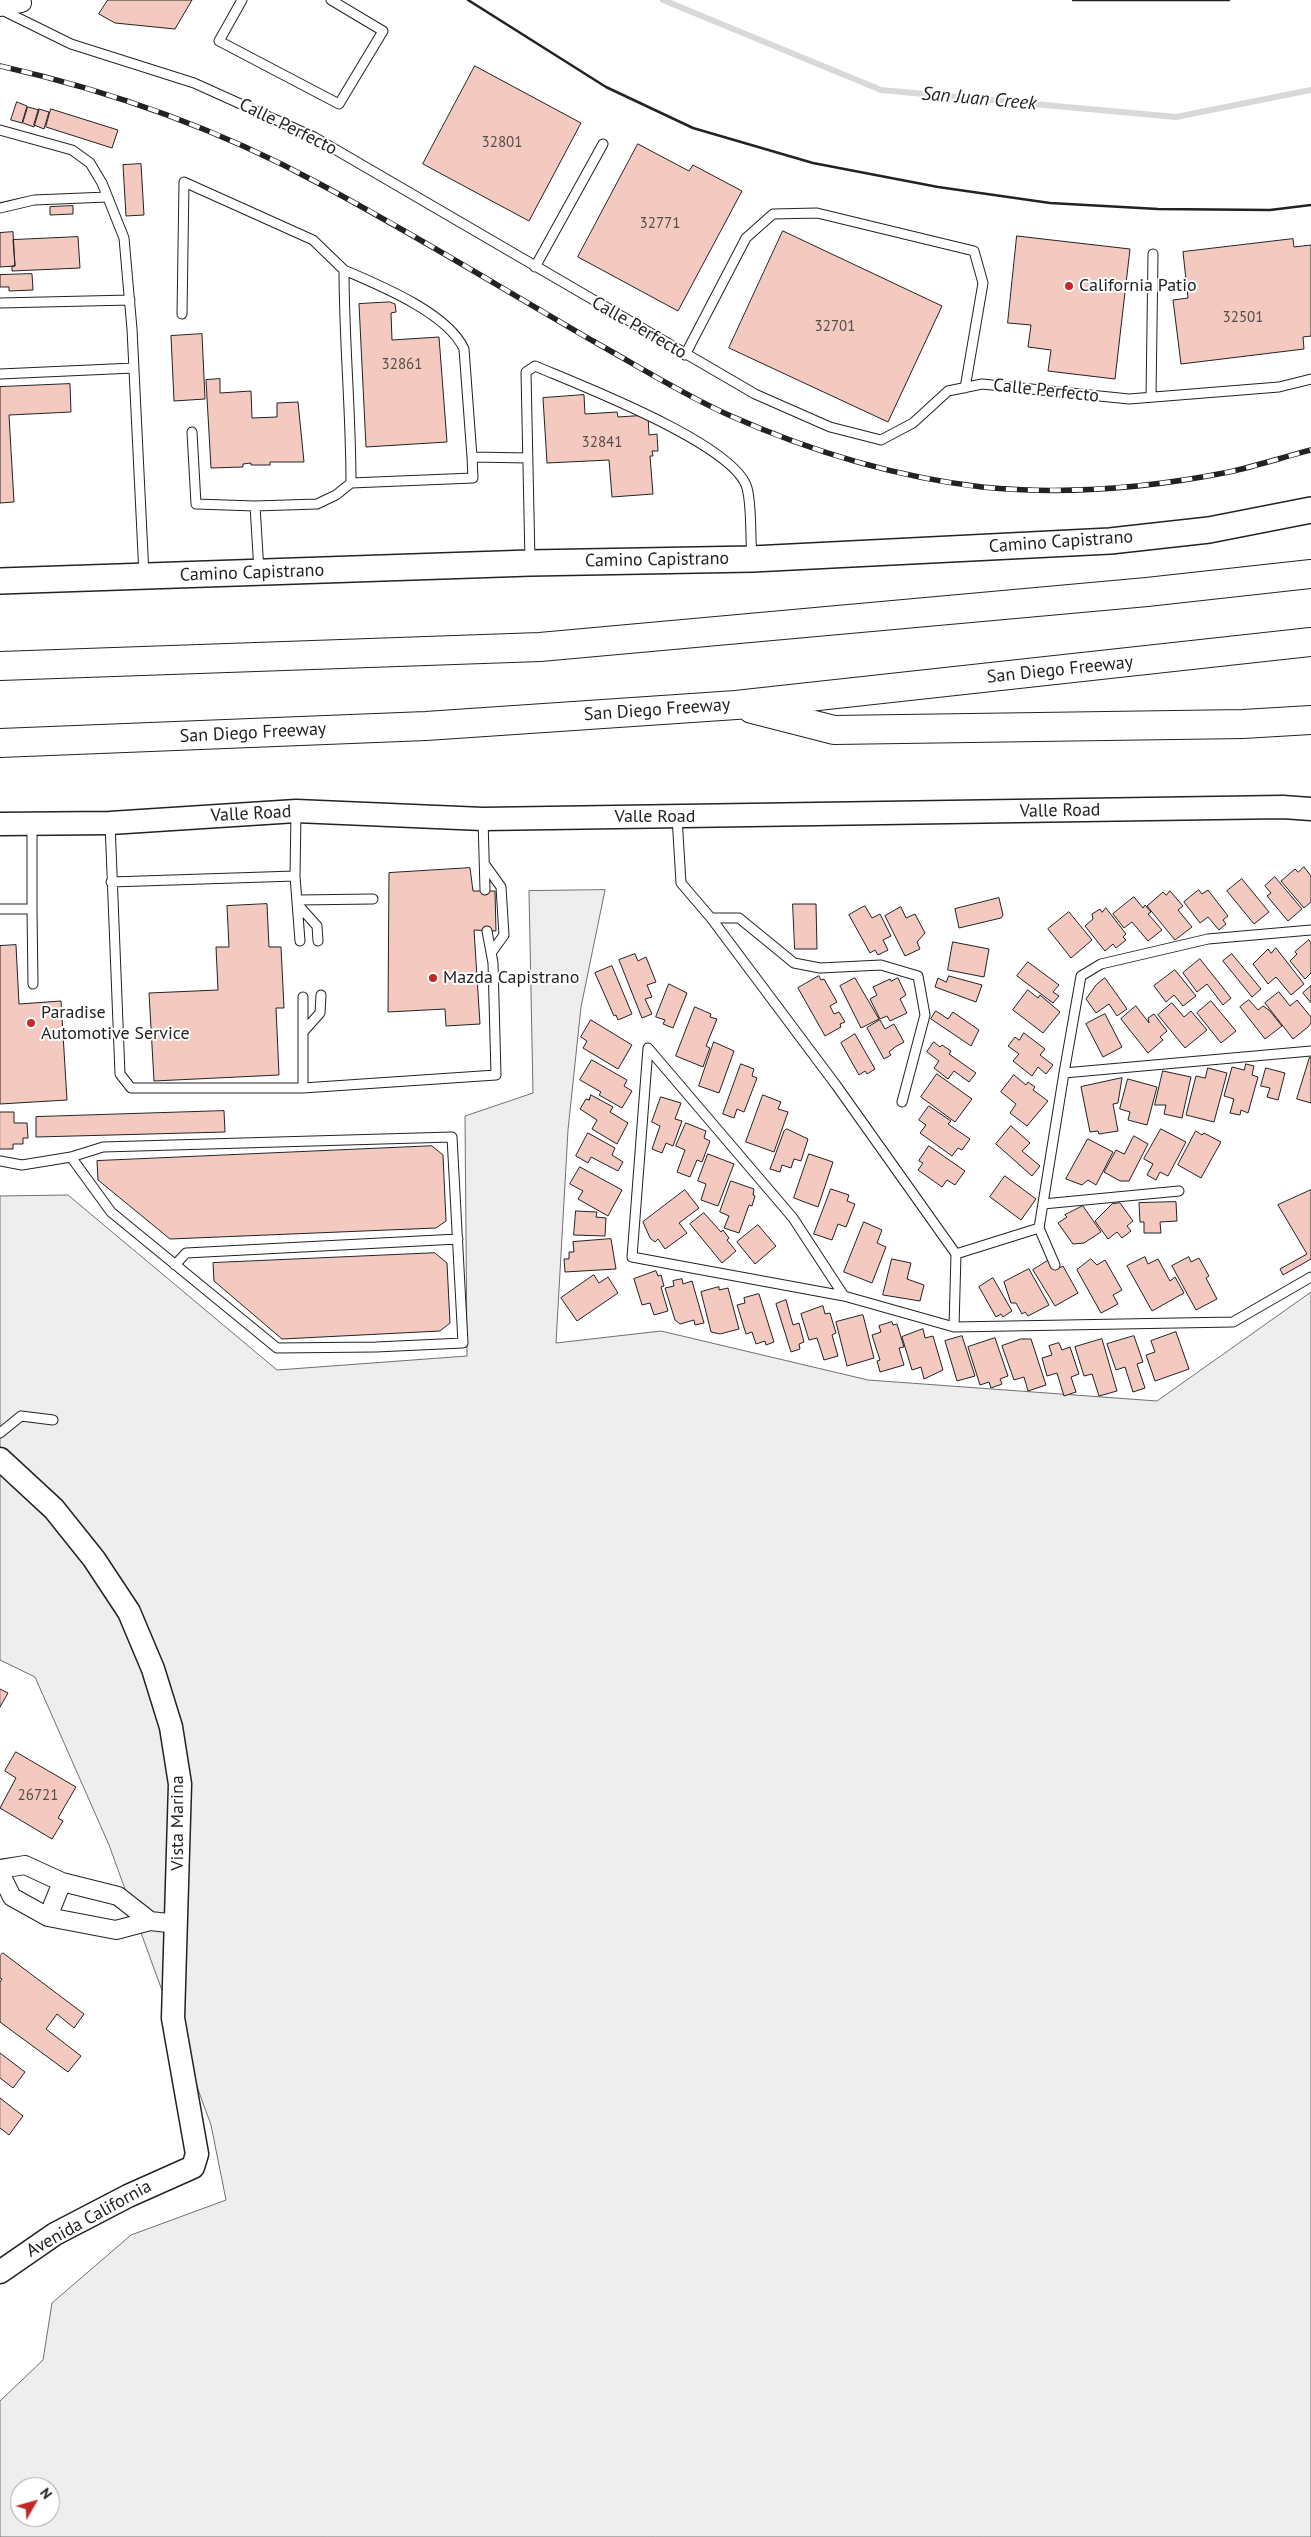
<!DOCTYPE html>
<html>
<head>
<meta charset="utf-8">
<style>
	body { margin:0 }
	#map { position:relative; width:1311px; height:2537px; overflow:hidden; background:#fff; font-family:"PT Sans",sans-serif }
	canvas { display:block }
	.north { position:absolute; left:10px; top:2477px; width:50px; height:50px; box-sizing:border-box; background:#fff; border:1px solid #a7a7a7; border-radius:50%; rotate:52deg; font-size:14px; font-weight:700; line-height:20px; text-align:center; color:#222 }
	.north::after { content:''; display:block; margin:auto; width:18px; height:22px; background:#c62828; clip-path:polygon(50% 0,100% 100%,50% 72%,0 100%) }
</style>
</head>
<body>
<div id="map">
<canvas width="1311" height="2537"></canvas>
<div class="north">N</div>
</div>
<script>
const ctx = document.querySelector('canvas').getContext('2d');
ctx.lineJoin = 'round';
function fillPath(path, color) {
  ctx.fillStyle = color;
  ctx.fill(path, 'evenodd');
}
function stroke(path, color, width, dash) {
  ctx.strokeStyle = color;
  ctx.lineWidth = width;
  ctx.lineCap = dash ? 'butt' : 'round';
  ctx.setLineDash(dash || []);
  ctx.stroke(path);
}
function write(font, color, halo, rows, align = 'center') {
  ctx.font = font + ' "PT Sans",sans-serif';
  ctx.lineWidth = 4;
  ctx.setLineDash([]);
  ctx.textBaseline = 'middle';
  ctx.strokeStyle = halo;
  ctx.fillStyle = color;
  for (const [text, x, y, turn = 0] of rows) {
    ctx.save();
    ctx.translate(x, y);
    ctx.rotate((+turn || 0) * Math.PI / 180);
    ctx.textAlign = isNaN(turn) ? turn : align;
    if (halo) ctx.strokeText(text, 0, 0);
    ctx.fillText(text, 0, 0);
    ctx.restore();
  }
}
const green = new Path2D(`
	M605 890 581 1007 568 1130 556 1343 661 1331 868 1380 1157 1401 1311 1292V2537H0V2401L43 2360 52 2303 131 2235 226 2200 211 2125 109 1845 35 1677 0 1660V1196L68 1195 277 1370 467 1356 465 1116 533 1093 529 891ZM20 2487H50V2517H20Z`);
fillPath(green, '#eee');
stroke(green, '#6f6f6f', 1);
stroke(new Path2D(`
	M663 0 881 90 1176 117 1311 90`), '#d9d9d9', 6);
const building = new Path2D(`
	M108 0H192L175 29 115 23 99 14Z
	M475 66 581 123 529 221 423 164Z
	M17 102 27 106 22 123 11 120Z
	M28 107 39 110 34 127 23 123Z
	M39 109 49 112 44 129 34 125Z
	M51 109 118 130 112 148 46 127Z
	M638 144 689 171 693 165 742 191 678 311 578 257Z
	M141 164 144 215 126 216 123 165Z
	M73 206V214L50 215V207Z
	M783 231 942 306 888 422 729 348Z
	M13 232 15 266 0 267V233Z
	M1017 236 1130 249 1115 379 1048 371 1051 350 1028 347 1031 325 1008 323Z
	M78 237 80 268 12 271V266H15L13 240Z
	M1293 239 1294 247 1311 245V336L1303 337 1304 349 1181 364 1173 300 1188 298 1183 252Z
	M32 274 33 290 9 291V287H0V275Z
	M390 302 395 304 396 312 391 313 392 340 439 337 447 442 366 447 359 304Z
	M202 334 205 399 174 401 171 336Z
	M220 379V393L251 391 252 418 277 417V403L298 402 304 462H270V465H251V463L243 464V467L211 468 206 380Z
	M70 384 71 412 9 415 14 502 0 503V387Z
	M584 395 585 414 617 412 618 417 648 415 649 435 657 434 658 451H652L653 456H650L653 494 612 497 609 460 547 463 543 398Z
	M1304 867 1311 876V902L1304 908 1281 881 1295 869 1298 872Z
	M470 868 473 891H495L496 931 474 930 480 1024 446 1026 445 1009 388 1012 389 873Z
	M1275 877 1302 909 1288 921 1267 896 1271 893 1265 886Z
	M1242 879 1269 912 1254 924 1227 891Z
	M1199 890 1202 894 1208 890 1228 916 1223 920 1226 924 1219 930 1208 917 1200 923 1184 902Z
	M1170 891 1183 906 1178 910 1192 927 1175 940 1147 906 1163 892 1166 895Z
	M1134 897 1143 908 1145 905 1151 912 1148 914 1162 930 1148 941 1132 922 1124 928 1113 914Z
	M999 898 1003 915 1001 918 959 928 955 909Z
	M267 904 269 947H281L284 1008H276L279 1075 154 1081 149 993 218 990 216 947H229L227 906Z
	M793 904H816L817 949H795Z
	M865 906 872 918 880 914 891 936 883 940 888 950 878 955 875 950 870 953 849 915Z
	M901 907 906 918 915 914 925 933 917 942 920 949 905 956 885 916Z
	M1106 908 1126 934 1123 937 1126 940 1116 948 1113 944 1105 951 1085 926 1093 919 1092 914 1100 909 1102 912Z
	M1069 912 1092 940 1071 958 1048 929Z
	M1309 940 1311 943V973L1305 979 1290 961 1297 954 1295 952Z
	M953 942 989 949 984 977 948 970Z
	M16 945 19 1004 61 1001 67 1100 0 1104V946Z
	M1276 948 1304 984 1291 995 1276 977 1268 984 1253 964 1268 949 1271 953Z
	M635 954 638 961 646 957 656 982 647 985 652 997 645 999 652 1014 642 1018 619 960Z
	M1232 954 1261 989 1252 997 1223 961Z
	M1200 959 1231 998 1223 1005 1207 984 1197 992 1183 973Z
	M1028 962 1059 985 1053 992 1059 996 1053 1003 1017 976Z
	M612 966 632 1014 618 1020 616 1015 614 1016 595 973Z
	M1175 970 1196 996 1183 1006 1174 995 1166 1002 1154 986Z
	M819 976 821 980 824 979 837 1002 830 1006 834 1014 839 1012 845 1022 840 1024 841 1027 825 1036 798 988Z
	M949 976 982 985 976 1002 935 987 938 978 946 982Z
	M855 978 879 1019 861 1028 840 986Z
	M898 978 906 995 900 999 907 1013 890 1021 887 1016 880 1019 870 999 877 995 873 987 890 979 891 981Z
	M1105 978 1127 1009 1117 1016 1109 1004 1096 1013 1086 999 1096 985Z
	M669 984 687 993 673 1028 663 1024 665 1020 656 1017Z
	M1311 986V1003L1303 993Z
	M1028 990 1038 998 1040 995 1060 1012 1043 1033 1013 1010Z
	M1279 992 1290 1006 1297 1000 1311 1017V1023L1308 1027 1293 1039 1265 1003Z
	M1249 1000 1258 1010 1263 1006 1269 1010 1282 1026 1265 1039 1240 1007Z
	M1211 1001 1236 1031 1221 1043 1197 1013Z
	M1172 1003 1184 1017 1191 1011 1207 1030 1185 1048 1158 1015Z
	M1136 1006 1149 1023 1148 1018 1154 1014 1167 1031 1160 1037 1163 1040 1148 1053 1121 1019Z
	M695 1007 711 1014 710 1017 717 1019 706 1046 710 1048 703 1067 676 1056Z
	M936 1011 948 1019 953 1012 979 1030 971 1046 931 1019Z
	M1105 1014 1122 1047 1103 1057 1086 1024Z
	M591 1020 632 1045 618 1069 583 1048 587 1041 581 1037Z
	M880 1020 885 1029 894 1024 904 1042 895 1047 889 1052 891 1055 884 1059 867 1028Z
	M1024 1033 1045 1049 1040 1055 1053 1065 1046 1074 1038 1067 1032 1076 1013 1061 1019 1054 1008 1046 1015 1037 1019 1040Z
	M855 1034 875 1069 867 1074 865 1071 859 1075 841 1043Z
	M714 1042 734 1051 719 1093 699 1086Z
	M934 1042 940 1047 942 1045 951 1051 949 1054 976 1073 969 1082 954 1071 948 1079 934 1068 939 1061 927 1052Z
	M1310 1057H1311V1103L1297 1099Z
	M592 1060 627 1080 624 1086 632 1091 622 1108 599 1095 601 1092 580 1080Z
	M741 1064 754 1069 752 1076 757 1078 744 1112 737 1109 734 1118 723 1114Z
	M1246 1064 1254 1066 1252 1075 1258 1077 1248 1113 1241 1110 1240 1115 1230 1113 1234 1099 1224 1096 1232 1067 1244 1070Z
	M1208 1068 1227 1073 1214 1122 1186 1115 1196 1076 1205 1078Z
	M1266 1068 1285 1073 1278 1100 1267 1097 1270 1088 1261 1086Z
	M1163 1071 1191 1077 1182 1118 1164 1114 1166 1105H1155Z
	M937 1074 972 1099 955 1122 921 1097Z
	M1014 1075 1026 1085 1028 1082 1035 1087 1033 1090 1048 1101 1027 1126 1010 1113 1016 1104 1001 1092Z
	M1122 1078 1118 1103 1113 1104 1118 1131 1099 1134 1098 1131 1090 1132 1081 1087Z
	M1128 1079 1157 1087 1147 1125 1128 1120 1130 1112 1120 1109Z
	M591 1095 613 1107 610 1112 628 1123 617 1144 592 1129 597 1120 580 1109 586 1099 589 1100Z
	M763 1095 781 1102 778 1109 788 1112 774 1152 746 1142Z
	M661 1097 681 1103 675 1119 682 1121 673 1146 666 1143 662 1153 652 1149 660 1126 652 1122Z
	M929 1106 951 1121 948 1124 970 1139 962 1150 958 1148 952 1156 920 1133 926 1125 919 1120Z
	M224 1111 225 1132 36 1137V1117Z
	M0 1112H14V1123H27L28 1138H23V1144H13V1149H0Z
	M686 1123 706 1131 704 1138 710 1141 702 1162 697 1160 690 1177 677 1172 685 1150 676 1146Z
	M1011 1126 1030 1143 1022 1151 1040 1166 1032 1176 996 1144Z
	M787 1129 808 1139 801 1161 794 1159 791 1168 782 1165 780 1172 770 1169 784 1131Z
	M1161 1129 1186 1142 1168 1176 1160 1172 1156 1180 1147 1175 1153 1164 1144 1159Z
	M1196 1131 1202 1135 1204 1133 1221 1142 1201 1178 1178 1165Z
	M588 1133 615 1148 612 1155 623 1162 618 1171 591 1157 588 1163 576 1156Z
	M1134 1136 1148 1144 1129 1181H1120L1104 1172 1116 1150 1124 1154Z
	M1088 1139 1113 1152 1096 1185 1088 1180 1082 1185 1066 1179Z
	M432 1146 443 1155 446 1221 436 1228 170 1239 98 1180 97 1161Z
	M929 1146 965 1171 955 1185 947 1180 942 1187 918 1170 923 1163 919 1161Z
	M708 1154 734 1164 718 1206 701 1200 706 1184 698 1181Z
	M809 1154 833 1162 818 1207 794 1198Z
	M580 1167 622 1190 608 1216 578 1199 583 1191 570 1184Z
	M1005 1176 1036 1199 1021 1220 990 1197Z
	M731 1181 754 1189 753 1195 755 1196 752 1206 749 1205 739 1233 724 1228 729 1216 720 1212Z
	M831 1189 849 1195 847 1201 855 1204 846 1227 838 1224 832 1240 814 1234Z
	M685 1190 699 1208 679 1223 687 1233 665 1249 658 1239 655 1242 650 1238 643 1222Z
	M1311 1190V1259L1283 1275 1280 1269 1307 1254 1278 1205Z
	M1176 1202 1177 1221 1160 1222 1161 1233H1144V1222H1140L1139 1203Z
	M1120 1203 1133 1221 1127 1226 1131 1231 1122 1238 1117 1232 1108 1239 1095 1221 1112 1204Z
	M1083 1206 1101 1232 1084 1243 1073 1244 1058 1223 1067 1217 1065 1215Z
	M576 1211 597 1212 596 1217 606 1218 605 1236 574 1235Z
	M704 1213 721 1232 723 1230 729 1238 727 1240 736 1251 722 1263 690 1224Z
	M864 1222 882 1230 877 1243 886 1247 872 1283 844 1272Z
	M758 1225 776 1246 755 1264 737 1242Z
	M611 1239 616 1269 565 1272 564 1259H569V1252H574L573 1242Z
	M435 1253 447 1263 450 1323 440 1331 282 1339 214 1281 213 1263Z
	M1145 1257 1148 1264 1158 1259 1170 1281 1175 1277 1184 1293 1152 1311 1127 1266Z
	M1189 1257 1191 1262 1199 1258 1209 1276 1206 1278 1217 1299 1196 1310 1172 1266Z
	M892 1259 911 1263 907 1279 924 1285 920 1301 883 1295Z
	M1091 1259 1097 1265 1105 1260 1122 1290 1113 1295 1118 1304 1101 1313 1077 1270Z
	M1049 1260 1055 1270 1063 1266 1078 1293 1055 1306 1033 1270Z
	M1029 1269 1049 1305 1028 1316 1025 1312 1022 1314 1016 1303H1011L1004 1282Z
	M656 1271 658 1276 661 1275 664 1286 661 1287 668 1311 654 1315 650 1303 642 1305 634 1279Z
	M594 1275 599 1283 608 1277 618 1293 577 1321 561 1298Z
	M993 1278 1012 1311 1003 1317 1001 1314 996 1317 979 1287Z
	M682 1279 683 1284 692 1281 704 1323 695 1325 694 1320 680 1324 675 1320 665 1288 674 1286 673 1281Z
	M719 1287V1290L728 1288 739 1329 720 1334 711 1332 701 1292Z
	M759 1294 774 1342 766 1345 765 1341 756 1344 752 1332 746 1334 737 1305 745 1303 744 1298Z
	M786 1300 793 1325 799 1323 804 1342 799 1344 800 1349 791 1352 776 1304Z
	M823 1306 825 1314 830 1313 836 1333 832 1335 838 1356 824 1360 817 1338 809 1340 801 1314Z
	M863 1315 874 1358 847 1366 836 1322Z
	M892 1322 893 1325 897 1324 904 1347 899 1348 904 1365 880 1372 877 1361 880 1360 872 1335 881 1332 879 1326Z
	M923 1329 925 1338 933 1336 943 1370 924 1379 921 1367 912 1370 902 1337Z
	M1176 1332 1189 1369 1155 1381 1146 1355 1155 1352 1151 1341Z
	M962 1336 975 1376 957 1381 945 1341Z
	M1134 1336 1143 1362 1137 1364 1145 1388 1133 1392 1125 1367 1116 1370 1107 1344Z
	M995 1338 1008 1376 1000 1379 1002 1384 991 1388 989 1382 980 1385 968 1347Z
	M1021 1339H1031L1046 1385 1028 1391 1024 1377 1014 1380 1002 1346Z
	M1102 1339 1117 1391 1099 1396 1092 1374 1084 1376 1075 1347Z
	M1059 1343 1062 1350 1070 1347 1079 1374 1071 1377 1076 1392 1064 1396 1057 1373 1047 1376 1042 1358 1052 1355 1049 1346Z
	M0 1689 8 1693 0 1707Z
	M16 1752 76 1787 58 1818 63 1821 52 1839 0 1808 16 1778 5 1771Z
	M3 1953 84 2014 74 2028 57 2014 46 2029 81 2056 68 2072 0 2022V1982L2 1979 0 1978V1956Z
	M0 2053 25 2072 13 2088 0 2078Z
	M0 2098 23 2116 9 2135 0 2128Z`);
fillPath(building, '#f3c9c0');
stroke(building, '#222', 1);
const service = new Path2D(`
	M242 0 219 41 339 104 383 31 331 0
	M0 9 71 44 194 83 314 137 755 394 830 427 881 440 913 423 948 391 982 384 1129 399 1279 387 1311 379
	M0 130 72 150 90 163 102 183 124 238 132 329 144 575
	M0 208 34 200 107 197
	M535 267 603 144
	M0 303 130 300
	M182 314 184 182 313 240 344 270
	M685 355 746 238 773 214 817 213 974 251 983 283 965 388
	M0 374 134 368
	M1151 397 1153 254
	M192 432 196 504 255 506
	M472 457 464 349C448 313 379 285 344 270 344 341 351 411 351 483L473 478 472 457 528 458
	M530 561 526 372 535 366C577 384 735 444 747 488 752 506 750 537 752 556
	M259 571 255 506 317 504 336 495 351 483
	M677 817 681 883 711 918 836 1085 956 1254 1039 1228 1055 1265
	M483 819 485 890
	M110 823 120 1074 131 1088H303L496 1075 493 963 487 931
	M486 866 501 887 504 935 491 953
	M295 876 300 941
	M111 882 295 876 296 812
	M298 900 373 899
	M299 906 317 926 318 941
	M0 909H32V824
	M32 909 33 984
	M711 918H739L794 963 820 968 881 965 918 976 925 1015 902 1102
	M1311 930 1208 939 1101 964 1081 976 1064 1073 1311 1051
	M303 997V1088
	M303 1032 320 1013 321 995
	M648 1048 793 1218 844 1296 632 1257Z
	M0 1161 22 1165 71 1157 111 1212 277 1348 376 1347 463 1343 452 1137 103 1147 71 1157
	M1043 1204 1179 1191
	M1039 1228 1064 1073
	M175 1265 186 1253 458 1239
	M844 1296 954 1327 1233 1322 1311 1277
	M954 1327 956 1254
	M0 1433 21 1416 53 1420`);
const minor = new Path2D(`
	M0 7 22 3
	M0 1869 25 1865 62 1882 118 1896 150 1921
	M0 1873 12 1897 48 1917 116 1930 150 1921 177 1924
	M48 1917 62 1882`);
const tertiary = new Path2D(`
	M0 824 110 823 296 811 483 819 1283 807 1311 809
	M0 1459 54 1509 94 1559 129 1612 153 1669 171 1727 180 1784 173 2018 197 2154 193 2167 128 2196 55 2234 0 2272`);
const secondary = new Path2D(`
	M0 581 530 563 752 559 1110 541 1209 530 1311 510`);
const motorway = new Path2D(`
	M0 666 540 647 1147 592 1311 574
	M752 709 834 730 1243 724 1311 720
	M0 743 426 726 736 705 1311 642`);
stroke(service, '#222', 11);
stroke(minor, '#222', 20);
stroke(tertiary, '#222', 25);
stroke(secondary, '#222', 28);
stroke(motorway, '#222', 30);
stroke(service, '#fff', 9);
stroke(minor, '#fff', 18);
stroke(tertiary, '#fff', 22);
stroke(secondary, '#fff', 25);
stroke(motorway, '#fff', 28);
const rail = new Path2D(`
	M0 66C111 91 218 129 318 183 414 234 506 291 600 345 643 369 686 396 731 416 810 451 896 477 982 487 1063 495 1149 488 1229 472 1256 466 1284 457 1311 450`);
stroke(rail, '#222', 5.5);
stroke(rail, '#fff', 4, [11]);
stroke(new Path2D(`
	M468 0 606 87 693 128 813 163 938 187 1050 203 1158 209 1270 210 1311 205
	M1073 0H1229`), '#222', 2.5);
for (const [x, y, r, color] of [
	[1069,286,5,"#c62828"],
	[433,978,5,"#c62828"],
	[31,1023,5,"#c62828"]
]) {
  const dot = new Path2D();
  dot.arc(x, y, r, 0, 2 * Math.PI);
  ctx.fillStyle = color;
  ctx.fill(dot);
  stroke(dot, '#fff', 2);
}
write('15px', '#564c4a', null, [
	["32801",502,143],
	["32771",660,224],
	["32501",1243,318],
	["32701",835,327],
	["32861",402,365],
	["32841",602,443],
	["26721",38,1796]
]);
write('18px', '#222', '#fff', [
	["Calle Perfecto",288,127,26],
	["Calle Perfecto",639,328,30],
	["Calle Perfecto",1046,391,6],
	["Camino Capistrano",1061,542,-4],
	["Camino Capistrano",657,560,-1],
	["Camino Capistrano",252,573,-2],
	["San Diego Freeway",1060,670,-6],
	["San Diego Freeway",657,710,-4],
	["San Diego Freeway",253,733,-3],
	["Valle Road",1060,811,-1],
	["Valle Road",251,814,-3],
	["Valle Road",655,817],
	["Vista Marina",178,1823,-90],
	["Avenida California",89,2219,-29]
]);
write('18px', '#222', '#fff', [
	["California Patio",1079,286],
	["Mazda Capistrano",443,978],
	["Paradise",41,1013],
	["Automotive Service",41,1034]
], 'left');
write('italic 19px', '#222', '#fff', [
	["San Juan Creek",979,99,5]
]);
</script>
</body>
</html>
